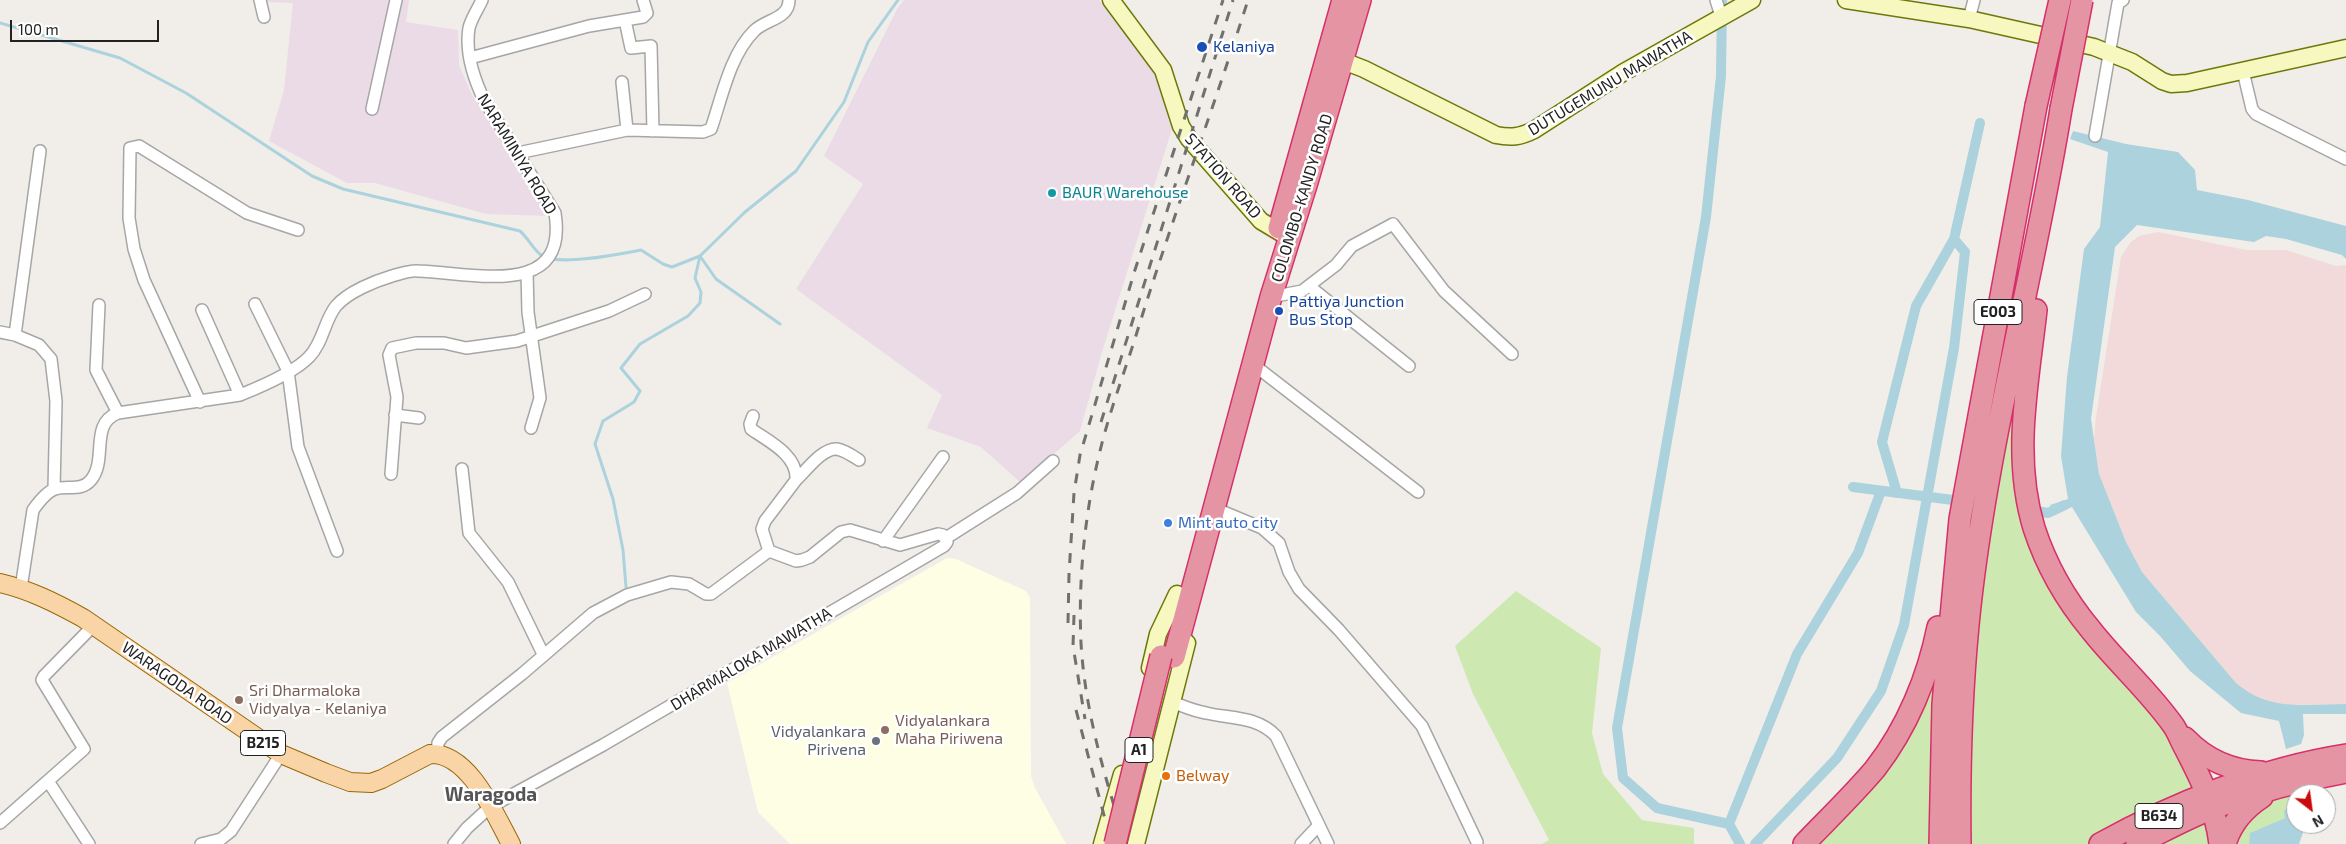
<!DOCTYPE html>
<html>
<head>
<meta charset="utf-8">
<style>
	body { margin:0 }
	#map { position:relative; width:2346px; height:844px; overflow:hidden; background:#f1eee9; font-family:"Exo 2",sans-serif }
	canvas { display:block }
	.north { position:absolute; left:2286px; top:784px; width:50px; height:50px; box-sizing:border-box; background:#fff; border:1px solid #a7a7a7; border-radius:50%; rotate:150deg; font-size:14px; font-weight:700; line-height:20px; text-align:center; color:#222 }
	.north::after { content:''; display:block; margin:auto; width:18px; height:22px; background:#cb080a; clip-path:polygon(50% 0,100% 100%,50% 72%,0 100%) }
	.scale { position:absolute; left:10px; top:20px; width:149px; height:22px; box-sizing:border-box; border:2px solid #222; border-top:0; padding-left:6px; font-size:15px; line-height:18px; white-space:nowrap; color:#222; -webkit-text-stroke:4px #fff; paint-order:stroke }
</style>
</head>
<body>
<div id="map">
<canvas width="2346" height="844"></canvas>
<div class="north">N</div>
<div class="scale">100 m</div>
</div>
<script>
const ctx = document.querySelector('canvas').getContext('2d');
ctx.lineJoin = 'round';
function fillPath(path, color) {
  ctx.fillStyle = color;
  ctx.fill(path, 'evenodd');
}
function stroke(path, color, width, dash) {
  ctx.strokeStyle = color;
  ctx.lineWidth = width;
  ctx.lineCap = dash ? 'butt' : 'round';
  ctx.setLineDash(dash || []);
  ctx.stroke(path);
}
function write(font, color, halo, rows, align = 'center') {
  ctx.font = font + ' "Exo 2",sans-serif';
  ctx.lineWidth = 5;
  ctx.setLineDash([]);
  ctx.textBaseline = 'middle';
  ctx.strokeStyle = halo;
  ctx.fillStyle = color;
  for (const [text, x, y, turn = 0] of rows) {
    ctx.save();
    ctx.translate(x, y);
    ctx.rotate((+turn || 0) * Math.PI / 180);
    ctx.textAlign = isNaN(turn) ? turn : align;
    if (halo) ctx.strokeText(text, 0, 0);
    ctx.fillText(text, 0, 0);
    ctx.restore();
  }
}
fillPath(new Path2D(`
	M2158 232 2246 250H2286L2336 266 2346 265V704L2283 705 2263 701 2248 694 2236 683 2142 572 2126 542 2099 474 2094 439 2096 417 2121 257 2130 243 2139 236Z`), '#f1dad9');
fillPath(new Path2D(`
	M265 0H409L406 22 458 30 459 65 471 93 549 216 486 214 375 183H347L269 141 284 90 293 3 265 2Z
	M904 0H1099L1159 74 1166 90 1165 109 1172 129 1102 352 1080 431 1021 483 981 447 927 428 942 395 796 289 863 184 824 156 897 9Z`), '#eadbe7');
fillPath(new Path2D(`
	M947 558 956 559 1026 591 1030 598 1031 776 1035 788 1066 844H790L758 812 727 683Z`), '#fefee5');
fillPath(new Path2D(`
	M2013 412 2016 416 2027 522 2168 724 2201 786 2088 844H1964L1967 684 2001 463Z
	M1516 591 1601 648 1592 733 1603 774 1642 820 1694 828V844H1542L1549 840 1473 694 1455 646Z
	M1936 671 1933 844H1810Z
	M2290 794 2289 810 2285 818 2251 833 2249 844H2234C2249 816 2259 804 2290 794Z
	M2205 818 2216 844H2150Z`), '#cde9b1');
fillPath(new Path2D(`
	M2073 131 2126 144 2178 152 2195 170 2197 190 2248 200 2346 226V259L2342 255 2286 239 2266 236 2254 242 2137 225 2115 247 2091 419 2099 474 2126 542 2142 572 2236 683C2270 712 2304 704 2346 704V714H2303L2304 735 2301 744 2286 749 2279 721 2241 713 2190 671 2160 636 2136 612 2072 507 2054 514 2050 505 2068 499 2061 456 2067 377 2084 249 2100 227 2108 152 2070 139Z
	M2295 807 2296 824H2314L2304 830 2299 844H2249L2250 833 2285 818 2284 810Z`), '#abd2dd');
stroke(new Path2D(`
	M0 23 120 58 186 93 312 176 343 189 520 231C528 238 533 249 541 255 557 267 620 254 641 250L663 264 672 267 700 256 745 212 796 171 844 102 868 42 898 0
	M700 256 716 279 780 324
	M626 587 623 550 613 499 595 444 603 421 634 402 640 391 621 368 640 344 688 316 700 303 701 292 695 278 700 256`), '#abd2dd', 3);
stroke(new Path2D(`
	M1722 0 1721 76 1706 217 1617 728 1623 778 1657 808 1729 824 1740 844
	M1853 487 1953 500
	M1897 493 1882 442 1916 306 1954 239 1980 123
	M2037 511 2048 513 2065 505
	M1729 824 1797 654 1858 553 1881 491
	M1755 844 1837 758 1881 691 1904 625 1954 348 1965 252 1954 239`), '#abd2dd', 10);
const street = new Path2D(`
	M260 0 264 17
	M1716 0 1721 16
	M1969 19 1974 0
	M625 20 631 48 651 46 653 131
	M470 58 589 26 643 17 647 13 643 0
	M2243 71 2252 109 2256 114 2346 159
	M622 82 627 130
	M372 109 396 0
	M2095 136 2118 3 2123 0
	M518 153 627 130 703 132 711 129C722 97 730 55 754 31 766 19 789 19 789 0
	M527 272 528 312 540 398 531 428
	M1309 286 1409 366
	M1271 297 1302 291 1336 265 1352 246 1393 224 1444 291 1512 354
	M255 304 288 371 298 447 337 551
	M99 305 96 370 118 413
	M202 310 240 395
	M0 332 15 335 39 345 51 359 56 401 54 489
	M15 335 40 151
	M1254 365 1418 492
	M200 402 144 280 134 249 129 218 130 148 139 146 247 213 298 230
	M395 415 419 418
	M753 416 750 424 751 429C768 441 798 455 796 480L765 521 762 529 769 551
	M462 469 469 533 508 582 543 654
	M391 474 397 397 389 355 392 348 416 343H444L466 348 517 341 609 311 645 294
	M796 480C806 471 822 448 837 449 844 450 853 456 859 460
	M1214 508 1262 528 1279 543 1289 572 1299 589 1339 630 1422 726 1477 842
	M946 538 1017 493 1053 461
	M883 541 943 457
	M21 588 33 510C38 503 46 492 55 489 67 485 81 492 91 480 108 459 89 424 118 413L240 395C260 387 294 373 309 357 323 343 324 321 336 306 348 292 375 281 392 276 400 274 410 270 418 271 470 272 569 301 555 213L484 100C474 79 465 52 469 28 471 19 478 9 482 0
	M1172 702C1183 706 1194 711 1206 713 1232 719 1257 716 1276 736L1328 844
	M437 754 438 743 442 737 522 674 593 613 627 595 671 582 689 584 706 594H711L769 551
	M48 781 89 844
	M0 823 84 749 42 680 44 676 94 625
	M201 844 221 839 231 831 281 754
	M454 844 467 828 490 807 603 745 944 546 947 542 943 535 938 534 900 545 850 530 841 532 810 557 802 560 796 561 769 551
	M1301 844 1319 825`);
const secondary = new Path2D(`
	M1111 0 1163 70 1181 126 1189 139 1261 221 1286 236
	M1846 0 1969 19 2094 47 2132 62 2162 81 2171 84 2187 83 2346 48
	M1333 57 1364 69 1496 135C1511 138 1520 137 1534 130L1624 72 1752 0
	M1150 668 1158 634 1177 594
	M1102 844 1122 774
	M1136 844 1187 643`);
const primary = new Path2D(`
	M0 583C30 590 56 603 83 618L281 754 326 773 350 782 371 783 382 779 430 754C469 752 495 815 511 844`);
const highway = new Path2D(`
	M1279 228 1343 0
	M2036 310C2028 383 2012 456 2034 528 2046 565 2066 600 2091 630 2117 663 2149 691 2173 725 2178 732 2181 741 2185 748 2201 779 2216 809 2220 844
	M1174 657 1271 297 1307 182 1360 0
	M2185 738C2206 760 2230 771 2261 772
	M1804 844C1828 819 1853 795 1875 769 1907 728 1928 677 1938 627
	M1940 844 1943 704 1960 519 2036 106
	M1960 844C1959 771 1961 698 1968 625 1985 451 2033 281 2061 109
	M2100 844C2173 803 2263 768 2346 755
	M2137 844C2162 832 2187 818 2213 808 2257 792 2300 780 2346 772
	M2225 844C2231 824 2245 808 2262 797`);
stroke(street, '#a6a6a6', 14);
stroke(secondary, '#6d7809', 19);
stroke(primary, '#996706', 20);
stroke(highway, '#d5306a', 24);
stroke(street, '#fff', 11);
stroke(secondary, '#f6f8c0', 16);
stroke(primary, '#f9d4a6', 18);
stroke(highway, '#e594a4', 21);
stroke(new Path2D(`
	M1101 422 1233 0
	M1074 615 1073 646 1085 719
	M1068 623 1069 574 1074 493 1080 455 1134 273 1223 0
	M1076 710 1105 819
	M1126 844C1105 778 1085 712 1081 643 1078 578 1085 510 1101 447 1111 407 1126 368 1138 329 1172 219 1213 110 1248 0`), '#707070', 3, [10, 10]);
const highwayBridge = new Path2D(`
	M2036 106 2060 0
	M2061 109 2082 0
	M1115 844 1161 656`);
stroke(highwayBridge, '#d5306a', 24, []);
stroke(highwayBridge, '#e594a4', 21);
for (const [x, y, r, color] of [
	[1202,47,6,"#1a4fb4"],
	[1052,193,5,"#0f9aa8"],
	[1279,311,5,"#1a4fb4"],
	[1168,523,5,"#3f7fe0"],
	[239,700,5,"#8d6e63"],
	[885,730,5,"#8d6e63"],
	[876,741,5,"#6b7280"],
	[1166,776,5,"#e8710a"]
]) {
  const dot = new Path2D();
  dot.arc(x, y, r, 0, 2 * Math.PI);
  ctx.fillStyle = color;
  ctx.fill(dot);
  stroke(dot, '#fff', 2);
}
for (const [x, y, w] of [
	[1998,312,48],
	[263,743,45],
	[1139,750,28],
	[2159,816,48]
]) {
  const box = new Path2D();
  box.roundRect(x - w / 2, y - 12.5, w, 25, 4);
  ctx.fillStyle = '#fff';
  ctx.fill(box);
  stroke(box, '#222', 1);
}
write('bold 15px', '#222', null, [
	["E003",1998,312],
	["B215",263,743],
	["A1",1139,750],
	["B634",2159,816]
]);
write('16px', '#164399', '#fff', [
	["Kelaniya",1213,47],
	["Pattiya Junction",1289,302],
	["Bus Stop",1289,320]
], 'left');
write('16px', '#222', '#fff', [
	["DUTUGEMUNU MAWATHA",1610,83,-31],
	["NARAMINIYA ROAD",517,154,59],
	["STATION ROAD",1223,176,49],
	["COLOMBO-KANDY ROAD",1302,198,-73],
	["DHARMALOKA MAWATHA",751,659,-31],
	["WARAGODA ROAD",177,683,35]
]);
write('16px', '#0d838f', '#fff', [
	["BAUR Warehouse",1062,193]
], 'left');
write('16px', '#366cbe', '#fff', [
	["Mint auto city",1178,523]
], 'left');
write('16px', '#785e54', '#fff', [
	["Sri Dharmaloka",249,691],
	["Vidyalya - Kelaniya",249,709],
	["Vidyalankara",895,721],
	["Maha Piriwena",895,739]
], 'left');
write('16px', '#5b616d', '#fff', [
	["Vidyalankara",866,732],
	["Pirivena",866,750]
], 'right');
write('16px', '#c56008', '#fff', [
	["Belway",1176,776]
], 'left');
write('bold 19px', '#555', '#fff', [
	["Waragoda",491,795]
]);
</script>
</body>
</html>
